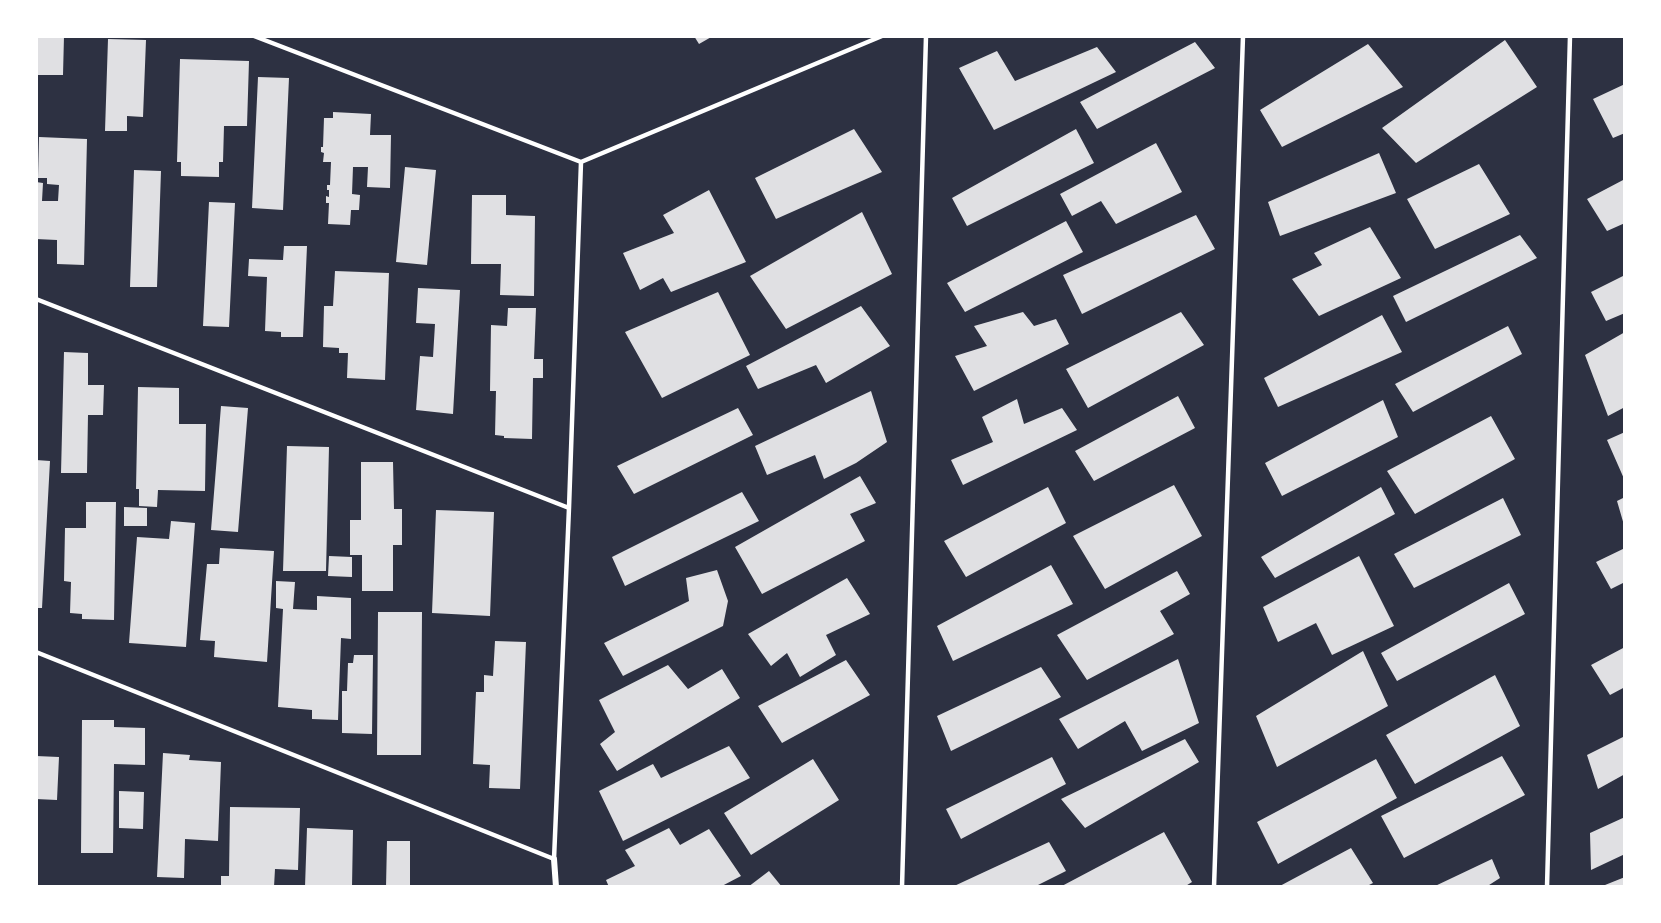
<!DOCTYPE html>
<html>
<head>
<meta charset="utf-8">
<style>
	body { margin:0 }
	#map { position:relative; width:1661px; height:923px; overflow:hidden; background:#2d3142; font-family:"IBM Plex Sans",sans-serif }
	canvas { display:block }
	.frame { position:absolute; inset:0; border:38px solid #fff; pointer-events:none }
</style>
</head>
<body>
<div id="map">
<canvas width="1661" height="923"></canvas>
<div class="frame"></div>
</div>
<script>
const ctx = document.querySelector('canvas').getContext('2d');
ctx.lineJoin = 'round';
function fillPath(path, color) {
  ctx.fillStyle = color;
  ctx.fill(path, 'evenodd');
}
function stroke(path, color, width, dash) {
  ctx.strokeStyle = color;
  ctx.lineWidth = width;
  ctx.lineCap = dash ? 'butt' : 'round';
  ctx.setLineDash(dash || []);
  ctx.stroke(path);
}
fillPath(new Path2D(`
	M36 36H64L63 75H36Z
	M694 36H713L699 44Z
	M108 39 146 40 143 117 127 116V131H105Z
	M1505 40 1537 87 1416 163 1382 128Z
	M1195 42 1215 68 1097 129 1080 102Z
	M1368 44 1403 87 1282 147 1260 110Z
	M1097 47 1116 72 994 130 959 68 997 51 1015 81Z
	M180 59 249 61 247 126H224L223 162H219V177L181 176V162H177Z
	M258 77 289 78 283 210 252 208Z
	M1625 84V133L1613 138 1593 99Z
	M333 112 371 114 370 135H391L390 188 367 187 368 167H353L352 194 360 195 359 210H351L350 225 328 224 329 203H326V196L329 197V190H327V185H330L331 162H323L324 153 321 152V147H323L324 118H333Z
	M854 129 882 172 776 219 755 178Z
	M1076 129 1094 163 967 226 952 198Z
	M39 137 87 139 84 265 57 264V240L36 239V182L43 183 42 201H58L59 185 47 184V178H38Z
	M1156 143 1182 192 1116 224 1101 201 1072 216 1060 194Z
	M1379 153 1396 193 1280 236 1268 202Z
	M1479 164 1510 214 1435 249 1407 199Z
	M405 167 436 170 427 265 396 262Z
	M134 170 161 171 157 287H130Z
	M1625 179V223L1607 231 1587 199Z
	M709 190 746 262 671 292 663 278 640 290 623 253 674 233 663 215Z
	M472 195H506V215L535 216 534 296 500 295 501 264H471Z
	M209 202 235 203 229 327 203 326Z
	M862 212 892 274 786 329 750 276Z
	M1196 215 1215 249 1082 314 1063 275Z
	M1066 221 1083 252 965 312 947 283Z
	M1370 227 1401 278 1319 316 1292 279 1322 265 1314 253Z
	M1520 235 1537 258 1406 322 1393 296Z
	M284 246H307L303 337H281V332L265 331 267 277 248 276 249 259 283 260Z
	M335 271 389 273 385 380 347 378 348 353H339V348L323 347 324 306H333Z
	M1625 275V313L1606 321 1591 292Z
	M418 288 460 290 453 414 416 410 420 356 433 357 435 324 416 323Z
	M718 292 750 355 662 398 625 332Z
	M861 306 890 346 826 383 816 365 758 389 746 366Z
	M508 308H536L534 359H543V378H533L532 439 504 438V436L495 435 496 391H490L491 325 507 326Z
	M1023 312 1034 326 1056 319 1069 344 974 391 955 356 987 346 974 326Z
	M1181 312 1204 345 1088 408 1066 369Z
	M1382 315 1402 352 1278 407 1264 378Z
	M1508 326 1522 354 1413 412 1395 384Z
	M1625 332V407L1608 416 1585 355Z
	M64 352 88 353V385H104L103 415H88L87 473H61Z
	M138 387 179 388V424H206L205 491 158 490 157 507 139 506V489H136Z
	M871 391 887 442 856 463 824 479 815 455 767 475 755 446Z
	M1178 396 1195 428 1094 481 1075 451Z
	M1017 399 1024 424 1062 408 1077 430 963 485 951 460 993 442 982 417Z
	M1383 400 1398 437 1282 496 1265 463Z
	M221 406 248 408 238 532 211 530Z
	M738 408 753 435 634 494 617 466Z
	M1491 416 1515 459 1415 514 1387 471Z
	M1625 432V481L1607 440Z
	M287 446 329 447 326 571H283Z
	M36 460 50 461 42 608H36Z
	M361 462H393L394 509H402V545H393V591H362V555H350V520H361Z
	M860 476 876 503 850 514 865 541 762 594 735 547Z
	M1174 485 1202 536 1105 589 1073 536Z
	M1048 487 1066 523 966 577 944 541Z
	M1381 487 1395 514 1275 578 1261 557Z
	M742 492 759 521 625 586 612 557Z
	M1625 497V525H1624L1617 501Z
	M1503 498 1521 535 1414 588 1394 554Z
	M86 502H116L114 620 82 619V614L70 613 71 582 64 581 65 528H86Z
	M124 507 147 508V526H124Z
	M436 510 494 512 490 616 432 613Z
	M171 521 195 523 186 647 129 643 137 537 169 539Z
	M220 548 274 551 267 662 214 657 215 641 200 640 207 564H219Z
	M1625 548V582L1611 589 1596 562Z
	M329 556 352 557V577L328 576Z
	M1359 556 1394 626 1332 655 1316 623 1278 642 1263 607Z
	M1051 565 1073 604 953 661 937 626Z
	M717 570 728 601 723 626 623 676 604 643 689 601 686 578Z
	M1177 571 1190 594 1160 611 1174 634 1087 680 1057 635Z
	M847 578 870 614 826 635 836 655 800 677 787 653 771 666 748 634Z
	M276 581 295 582 293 609 317 610V596L351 598V639L341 638 338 720 312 719V710L278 707 283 609 276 608Z
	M1509 583 1525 614 1397 681 1381 653Z
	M378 612H422L421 755H377Z
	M495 641 526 642 520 789 489 788 490 765 473 764 476 692H484V675L493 676Z
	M1625 647V687L1610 695 1591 665Z
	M1363 651 1388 706 1277 767 1256 716Z
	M354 655H373L372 734 342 733V691H347L348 663H353Z
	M1178 659 1199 723 1142 751 1125 721 1078 749 1059 719Z
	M846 660 870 695 782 743 758 706Z
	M668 665 688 689 722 669 740 698 617 771 600 744 615 732 599 700Z
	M1041 667 1061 697 951 751 937 716Z
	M1495 675 1520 726 1415 784 1386 735Z
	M82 720H114V727L145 728V765L114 764 113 853H81Z
	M1625 736V774L1598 789 1587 755Z
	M1185 739 1199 762 1085 828 1061 799Z
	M729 746 750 778 623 841 599 791 653 764 661 778Z
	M163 753 190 755 189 760 221 762 218 841 185 839 184 878 157 877Z
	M36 756 59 757 57 800 36 799Z
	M1502 756 1525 795 1404 858 1381 816Z
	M1052 757 1066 784 961 839 946 809Z
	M813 759 839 800 751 855 724 813Z
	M1376 759 1397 798 1278 864 1257 822Z
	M119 791 144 792 143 829 119 828Z
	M230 807 300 808 298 870 275 869 274 887H221V876H229Z
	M1625 817V854L1591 870 1590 833Z
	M307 828 353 830 352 887H305Z
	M669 828 680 845 709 829 741 876 720 887H609L606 880 635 866 625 850Z
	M1164 832 1192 882 1184 887H1060Z
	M387 841H410V887H386Z
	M1049 842 1066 871 1034 887H952Z
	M1351 848 1373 883 1365 887H1278Z
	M1492 859 1500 878 1486 887H1433Z
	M769 871 782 887H748Z
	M1625 877V887H1600Z`), '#e0e0e3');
stroke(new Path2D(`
	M254 36 581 162
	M581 162 882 36
	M36 299 569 508
	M36 652 554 859 569 508 581 162
	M902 887 926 36
	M1214 887 1243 36
	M1547 887 1570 36`), '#fff', 4.5);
stroke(new Path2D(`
	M554 859 556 887`), '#fff', 6);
</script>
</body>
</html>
